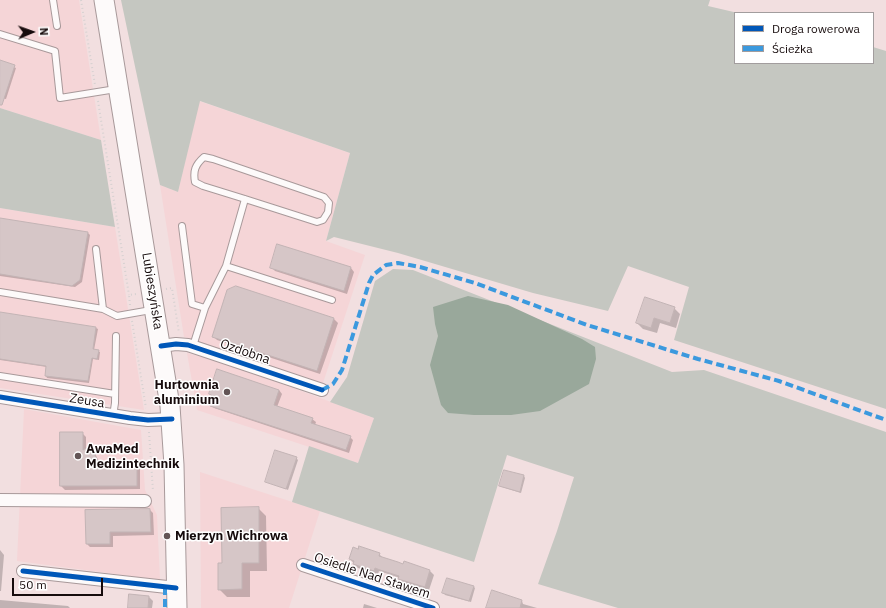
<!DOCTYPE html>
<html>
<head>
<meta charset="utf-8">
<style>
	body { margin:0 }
	#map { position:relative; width:886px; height:608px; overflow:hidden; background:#f2dfe0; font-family:"IBM Plex Sans",sans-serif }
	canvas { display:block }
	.legend { position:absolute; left:734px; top:12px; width:140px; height:52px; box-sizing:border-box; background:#fff; border:1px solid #a29d9e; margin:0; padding:5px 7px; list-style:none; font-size:12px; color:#160b0c }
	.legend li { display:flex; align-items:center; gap:8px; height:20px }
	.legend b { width:20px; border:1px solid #a29d9e }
	.north { position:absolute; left:12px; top:12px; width:40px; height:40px; -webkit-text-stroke:3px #fff; paint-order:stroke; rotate:88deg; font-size:11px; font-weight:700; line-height:16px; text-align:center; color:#160b0c }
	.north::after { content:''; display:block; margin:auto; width:14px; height:18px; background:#160b0c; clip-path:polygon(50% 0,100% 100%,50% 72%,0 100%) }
	.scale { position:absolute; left:12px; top:578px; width:91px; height:18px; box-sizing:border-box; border:2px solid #160b0c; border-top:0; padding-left:5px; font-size:12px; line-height:14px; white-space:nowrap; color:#160b0c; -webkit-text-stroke:3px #fff; paint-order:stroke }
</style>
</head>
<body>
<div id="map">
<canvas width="886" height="608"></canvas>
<ul class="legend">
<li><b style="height:5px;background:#0057b8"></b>Droga rowerowa</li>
<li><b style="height:5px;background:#3b99de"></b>Ścieżka</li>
</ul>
<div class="north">N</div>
<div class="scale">50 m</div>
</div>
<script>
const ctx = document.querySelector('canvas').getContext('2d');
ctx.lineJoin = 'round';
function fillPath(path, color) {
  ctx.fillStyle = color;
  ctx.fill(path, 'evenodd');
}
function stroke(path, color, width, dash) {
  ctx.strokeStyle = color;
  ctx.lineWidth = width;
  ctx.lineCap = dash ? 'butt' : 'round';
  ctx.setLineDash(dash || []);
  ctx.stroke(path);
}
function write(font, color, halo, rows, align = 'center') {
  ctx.font = font + ' "IBM Plex Sans",sans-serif';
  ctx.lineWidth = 3;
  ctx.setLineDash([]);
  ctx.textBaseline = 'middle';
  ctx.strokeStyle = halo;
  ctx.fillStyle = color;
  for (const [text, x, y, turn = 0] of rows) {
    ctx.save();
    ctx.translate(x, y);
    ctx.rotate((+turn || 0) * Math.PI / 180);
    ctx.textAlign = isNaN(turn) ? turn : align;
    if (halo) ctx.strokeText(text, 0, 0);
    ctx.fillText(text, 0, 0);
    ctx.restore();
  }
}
fillPath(new Path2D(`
	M0 0H79L101 140 0 108Z
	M199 101 350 153 326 241 365 255 323 383 184 337 160 185 178 192Z
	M0 208 115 227 144 410 0 388Z
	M187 353 220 362 288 386 374 418 358 463 197 410Z
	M24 409 141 430 145 490 157 515 160 580 17 561Z
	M200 472 320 511 289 608H201Z`), '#f5d5d7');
fillPath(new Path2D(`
	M121 0H710L708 6 738 13H735V63H873V47L886 51V409L674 340 689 287 628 266 608 311 533 293 398 253 334 237 326 241 350 153 200 101 178 192 160 185Z
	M0 108 101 140 115 227 0 208Z
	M393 269 413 270 672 372 704 370 886 432V608H618L538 584 557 531 574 477 507 455 474 562 292 502 309 446 358 463 374 418 330 402 347 377 375 281Z`), '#c5c7c1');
fillPath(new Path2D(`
	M468 296 508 305 582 339 595 347 596 359 589 384 540 411 511 415H474L448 413 441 405 430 365 438 336 435 324 433 307Z`), '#99a89b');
fillPath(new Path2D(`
	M0 62 16 68 6 99 0 98Z
	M0 229 88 233 90 235 82 282 75 287 0 276Z
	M271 267 351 268 354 272 347 294 275 271Z
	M236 287 334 319 338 323 320 374 217 340 213 336Z
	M674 308 680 314 676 328 660 323 657 333 643 329 637 323Z
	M0 313 96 328 98 329 94 350 100 352 99 360 93 359 89 383 47 378 46 376 47 367 0 360Z
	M279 390 282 394 277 407 312 419 316 422 315 425 350 437 353 440 349 453 214 408 211 405 213 397 210 394Z
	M61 433H82L86 437V449L90 447 94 451 100 464H136L140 468V489L65 490 61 486Z
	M296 458 298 460 288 490 266 481Z
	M524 476 525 478 521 493 502 487 500 486Z
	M258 508 266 516 267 571H250V597H227L219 589 223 564Z
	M150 510 153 513 154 535 113 536V547H90L87 544Z
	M0 550 4 555 1 591H0Z
	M379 554 383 558 404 565 405 562 430 571 434 575 429 590 403 583 400 578 379 571 378 574 358 568 350 559Z
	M474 587 475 588 471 602 445 595 444 593Z
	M493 591 522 601 523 604 537 608H490Z
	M149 597 153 601 152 608H129Z
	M0 600 68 606 70 608H0Z
	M364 604 377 608H363Z`), '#0003');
const building = new Path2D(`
	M0 60 15 65 2 105H0Z
	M0 218 88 232 80 280 72 286 0 274Z
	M277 244 351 267 344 291 270 268Z
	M236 286 334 318 317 371 212 337 227 290Z
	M645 297 675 307 670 323 654 318 651 328 636 323Z
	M0 312 96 327 93 349 99 350 97 359 92 358 88 381 45 376 46 366 0 359Z
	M217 369 279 390 274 405 313 418 311 423 351 436 346 450 210 406 213 396 209 394Z
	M60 432H83V450L90 446 99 463H137V486H60Z
	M275 450 297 457 286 489 265 482Z
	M504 470 524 475 520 492 499 486Z
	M259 507V563H242V589L218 590V563H222L221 508Z
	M150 509 151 532H110V544H86L85 510Z
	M359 546 380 553 379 556 398 562 403 564 404 561 430 570 425 587 398 579 399 576 380 570 375 568 374 571 353 564 354 561 349 559 353 547 358 549Z
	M447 578 474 586 469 601 442 593Z
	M492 590 522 600 520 608H486Z
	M129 594 149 596 148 608H128Z`);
fillPath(building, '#d6c6c7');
stroke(building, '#c3b4b5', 1);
const service = new Path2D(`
	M53 0 57 26
	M0 34 55 51 60 98 116 89
	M182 226 192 304 205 308
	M96 249 103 309
	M226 266 332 300
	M0 292 103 309 117 316 151 310
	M193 346 205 308 226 266 245 199 317 222 323 220 328 212 329 203 324 197 213 159 204 157C195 165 193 171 195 182L203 186 245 199
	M0 376 115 394
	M113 416 115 403 116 336`);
const minor = new Path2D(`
	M161 346 176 344 188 345 322 390
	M0 397 130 418 148 420 172 419
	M0 500 145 501
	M303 565 433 608
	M23 571 176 588`);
const primary = new Path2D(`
	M104 0 170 406 174 465 177 608`);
stroke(service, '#a8999a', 8);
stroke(minor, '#a8999a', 14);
stroke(primary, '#a8999a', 21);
stroke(new Path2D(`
	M81 0 95 85
	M98 101 129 295
	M166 289 172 288 179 333
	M130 305 129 295 136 294
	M132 321 146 408
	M149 432 153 491`), '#d6d1d1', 2, [1, 3]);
stroke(service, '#fdfafa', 6);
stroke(minor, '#fdfafa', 12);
stroke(primary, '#fdfafa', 19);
stroke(new Path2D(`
	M322 390 333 384 342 370 369 283 373 275 386 265 398 263 420 267 475 283 587 325 698 359 779 381 886 420
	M165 587V608`), '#3b99de', 4, [8, 4]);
stroke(new Path2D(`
	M161 346 176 344 188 345 322 390
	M0 397 130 418 148 420 172 419
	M303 565 433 608
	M23 571 176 588`), '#0057b8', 5);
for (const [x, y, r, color] of [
	[227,392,4,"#635556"],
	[78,456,4,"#635556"],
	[167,536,4,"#635556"]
]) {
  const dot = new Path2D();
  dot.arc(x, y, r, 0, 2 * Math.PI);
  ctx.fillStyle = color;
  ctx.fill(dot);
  stroke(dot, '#fff', 1.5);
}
write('13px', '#160b0c', '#fff', [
	["Lubieszyńska",152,291,81],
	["Ozdobna",245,352,19],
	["Zeusa",87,401,9],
	["Osiedle Nad Stawem",372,576,18]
]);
write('bold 13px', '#160b0c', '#fff', [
	["Hurtownia",219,385,"right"],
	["aluminium",219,400,"right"],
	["AwaMed",86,449],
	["Medizintechnik",86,464],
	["Mierzyn Wichrowa",175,536]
], 'left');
</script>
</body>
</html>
